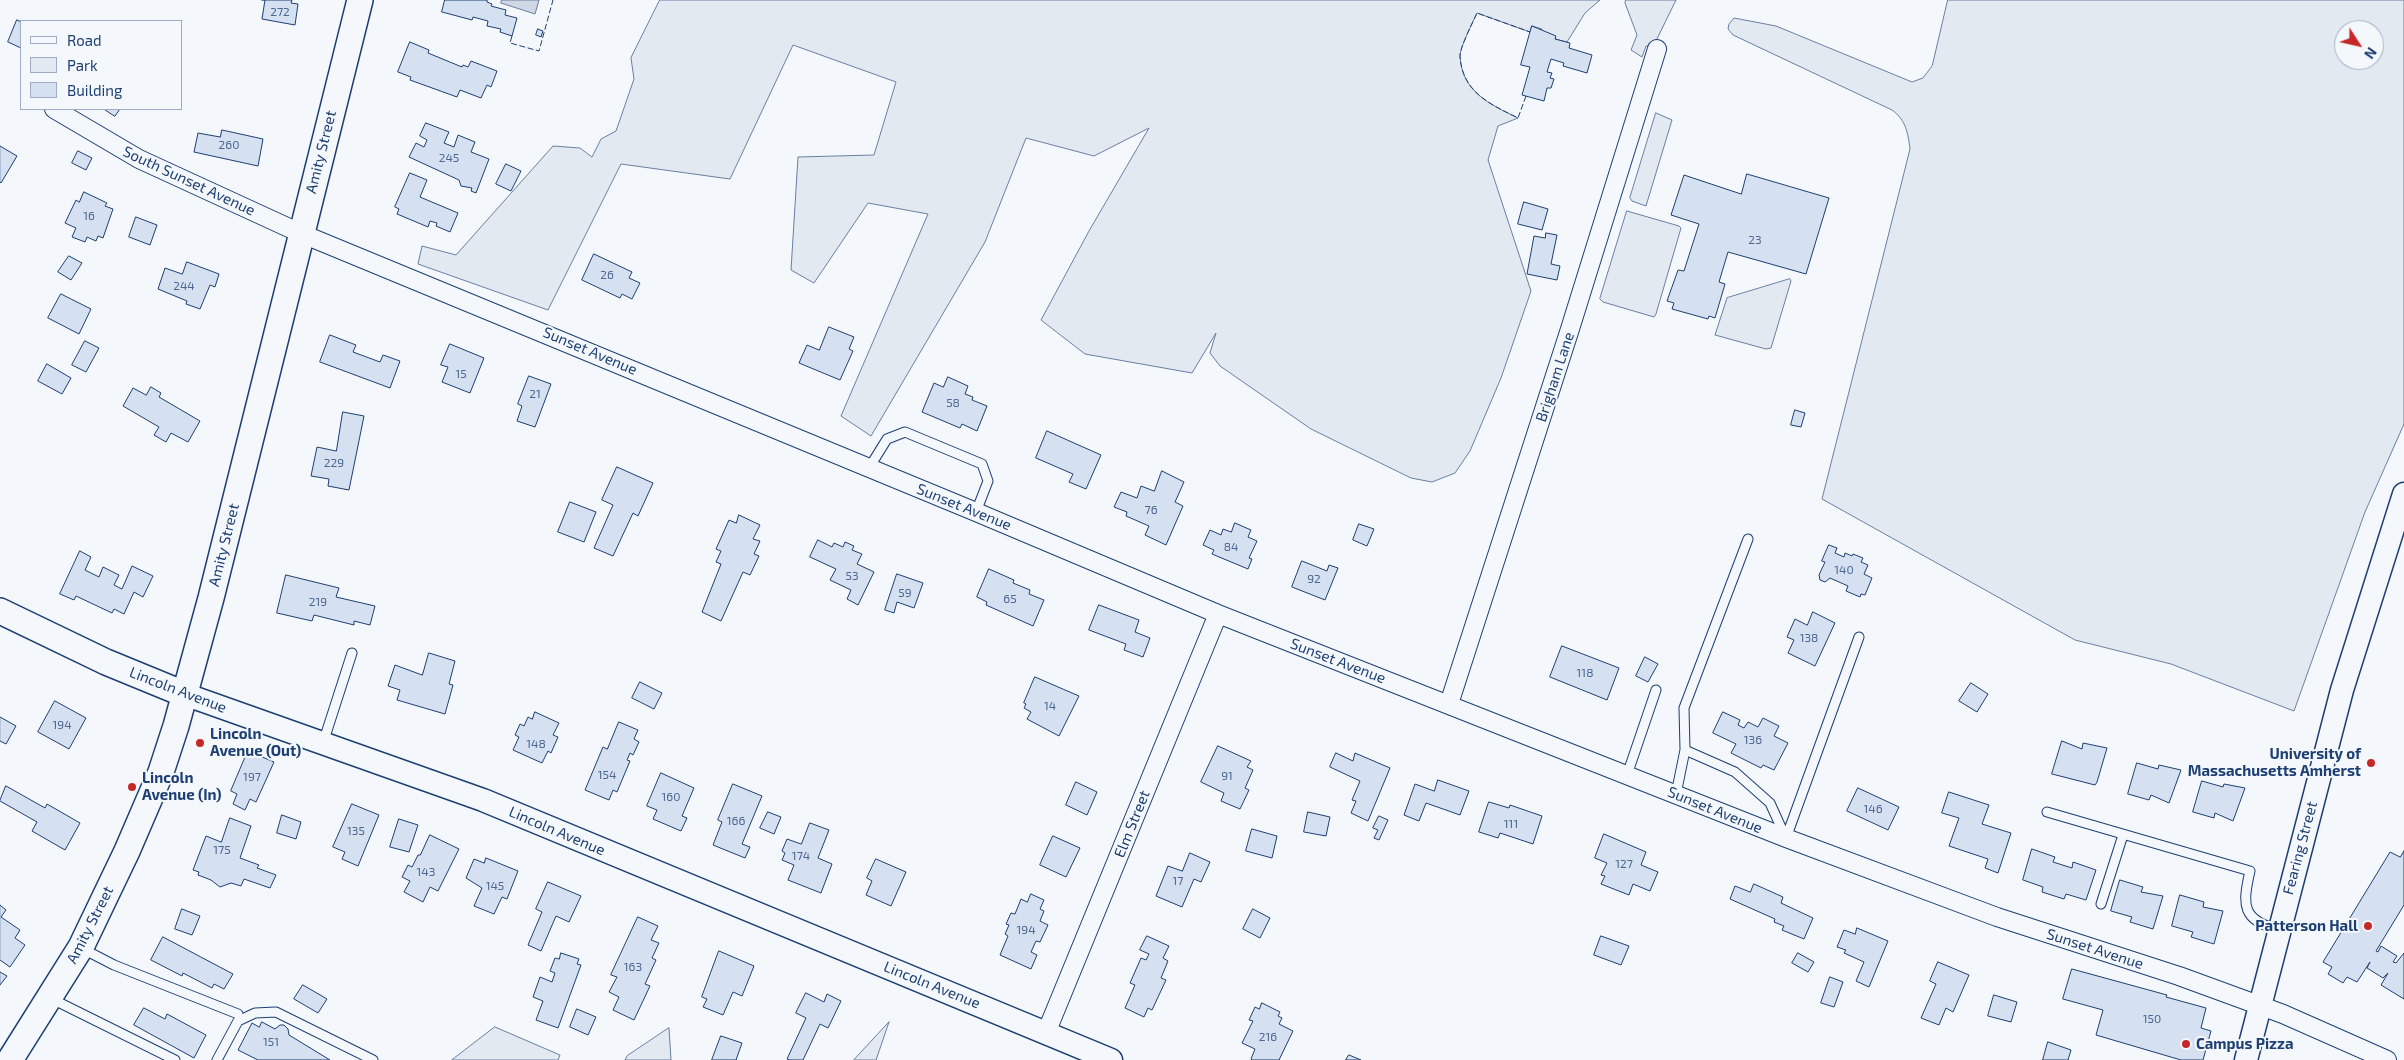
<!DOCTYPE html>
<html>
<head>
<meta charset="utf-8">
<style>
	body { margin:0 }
	#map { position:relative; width:2404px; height:1060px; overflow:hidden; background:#f4f7fb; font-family:"Exo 2",sans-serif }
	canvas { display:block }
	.legend { position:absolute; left:20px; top:20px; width:162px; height:90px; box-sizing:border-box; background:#f4f7fb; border:1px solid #9eadc5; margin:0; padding:6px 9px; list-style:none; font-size:15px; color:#1d3f73 }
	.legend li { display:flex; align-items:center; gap:10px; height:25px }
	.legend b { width:25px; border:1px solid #9eadc5 }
	.north { position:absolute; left:2334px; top:20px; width:50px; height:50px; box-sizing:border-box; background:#f4f7fb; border:1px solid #9eadc5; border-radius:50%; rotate:125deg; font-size:14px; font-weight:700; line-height:20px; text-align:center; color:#1d3f73 }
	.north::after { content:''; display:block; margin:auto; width:18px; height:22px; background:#c62828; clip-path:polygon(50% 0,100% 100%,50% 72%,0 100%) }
</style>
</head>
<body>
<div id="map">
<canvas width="2404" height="1060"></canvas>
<ul class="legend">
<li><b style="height:6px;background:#f4f7fb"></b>Road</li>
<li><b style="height:14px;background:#e3e9f0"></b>Park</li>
<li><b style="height:14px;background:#d5e0f0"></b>Building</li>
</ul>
<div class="north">N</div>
</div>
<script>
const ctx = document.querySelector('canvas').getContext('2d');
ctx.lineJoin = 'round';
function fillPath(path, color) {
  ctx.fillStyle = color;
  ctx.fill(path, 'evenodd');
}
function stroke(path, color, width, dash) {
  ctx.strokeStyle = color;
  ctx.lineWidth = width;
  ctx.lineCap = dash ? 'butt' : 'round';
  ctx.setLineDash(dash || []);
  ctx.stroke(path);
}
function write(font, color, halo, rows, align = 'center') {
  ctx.font = font + ' "Exo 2",sans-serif';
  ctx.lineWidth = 4;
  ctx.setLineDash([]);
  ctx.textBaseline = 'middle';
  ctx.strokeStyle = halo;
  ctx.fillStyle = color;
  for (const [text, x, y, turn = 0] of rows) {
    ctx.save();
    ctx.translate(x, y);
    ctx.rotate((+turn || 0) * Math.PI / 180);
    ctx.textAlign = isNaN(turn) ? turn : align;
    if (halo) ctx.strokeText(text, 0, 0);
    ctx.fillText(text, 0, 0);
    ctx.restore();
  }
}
const green = new Path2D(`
	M660 0H1600L1585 13 1567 42 1555 39V36L1541 31 1542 29 1532 26 1530 32 1477 13C1473 22 1460 47 1460 56 1462 92 1489 104 1518 118L1498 126 1488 160 1531 291 1501 378 1470 451 1455 473 1432 482 1411 478 1311 429 1220 366 1210 353 1216 333 1192 373 1085 354 1041 320 1089 231 1149 128 1094 156 1026 138 985 242 871 436 841 416 928 214 868 203 814 283 791 270 798 157 874 155 896 82 793 45 730 179 621 164 548 310 418 264 422 246 456 255 553 146 580 148 592 157 601 139 616 131 634 79 631 58Z
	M1626 0H1676L1654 45 1646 46 1642 57 1631 50 1637 35 1625 3Z
	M1948 0H2404V424L2365 512 2294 711 2171 664 2075 640 1822 499 1910 149C1908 133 1906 120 1892 110L1733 35 1728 29 1729 24 1734 18 1776 26 1912 82 1923 78 1932 66ZM2344 30H2374V60H2344Z
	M1656 113 1672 120 1646 206 1632 201 1630 198Z
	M1627 211 1679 226 1681 228 1656 314 1654 317 1603 302 1600 299Z
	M1790 279 1791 281 1771 348 1766 349 1715 335 1727 298Z
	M889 1022 876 1060H854Z
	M495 1027 560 1055 558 1060H452Z
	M669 1028 671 1060H625L627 1056Z`);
fillPath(green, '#e3e9f0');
stroke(green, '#687fa3', 1);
const water = new Path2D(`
	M502 0H539L535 14 501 3Z`);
fillPath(water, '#cfd7e4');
stroke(water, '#687fa3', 1);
const building = new Path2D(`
	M262 0H292L291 3 298 4 295 25 262 19 265 0Z
	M445 0H487V2L492 4 491 6 506 10 505 15 517 18 512 36 500 32 501 29 487 26 488 21 473 17 472 20 442 12Z
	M17 20 21 22V48L8 42Z
	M1532 26 1556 36 1555 39 1570 43 1569 48 1592 55 1587 73 1563 66 1564 63 1551 59 1547 72 1552 73 1550 78 1554 79 1551 88H1547L1544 101 1522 95 1530 67 1521 65Z
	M538 29 543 31 541 37 536 35Z
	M410 42 429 50 428 53 462 67 463 65 468 67 471 61 497 71 491 87 487 85 481 98 460 90 457 97 410 80 411 77 398 72Z
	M104 109H120L115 116Z
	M426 123 449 132 444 143 454 147 458 135 475 142 471 152 489 159 476 193 471 191 472 188 461 186 459 180 409 157 416 143 424 147 427 140 420 136Z
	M222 130 263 139 258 166 194 152 198 133 220 137Z
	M0 146 17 156 1 183 0 182Z
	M78 151 92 158 86 170 72 163Z
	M506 164 521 171 511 191 496 184Z
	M410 173 427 180 420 197 458 213 450 232 436 226 437 223 430 221 428 227 397 214 399 209 395 207Z
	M1747 174 1829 198 1806 274 1728 252 1719 282 1725 284 1715 318 1709 316 1708 319 1672 309 1674 303 1667 301 1678 270 1684 271 1699 224 1671 215 1684 175 1741 194Z
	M84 192 107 203 105 206 113 209 103 238 98 236 96 241 87 237 85 242 72 237 76 228 65 223 76 200 79 202Z
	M1524 202 1548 209 1542 230 1518 224Z
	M136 217 157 225 150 245 129 237Z
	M1546 233 1557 235 1551 264 1560 266 1557 280 1527 274 1534 236 1545 238Z
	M594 254 632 272 629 278 640 283 632 299 622 294 620 298 582 280Z
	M69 256 82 263 71 280 58 272Z
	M187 262 219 274 215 287 210 285 200 309 186 304 187 301 158 289 165 268 182 274Z
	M61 294 91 309 79 334 48 318Z
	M829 327 854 337 849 349 853 351 840 380 799 363 807 345 819 350Z
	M330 335 356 345 353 352 380 362 383 355 400 361 390 388 320 362Z
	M85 341 99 348 86 372 72 365Z
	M450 344 484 358 470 393 442 382 448 367 441 365Z
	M47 364 71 378 62 394 38 381Z
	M529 376 551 384 535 427 517 421 522 406 518 404Z
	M948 377 968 386 965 394 973 397 972 400 987 406 977 431 962 424 960 428 922 412 934 383 943 387Z
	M151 387 161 393 159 397 200 421 188 442 171 433 166 442 154 435 159 427 123 406 133 388 146 395Z
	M1795 410 1805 413 1801 427 1791 425Z
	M343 412 364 416 349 490 328 486 329 479 311 476 317 447 336 451Z
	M1047 431 1101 455 1086 489 1069 482 1073 474 1036 458Z
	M617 467 653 483 638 516 633 513 613 556 594 548 613 505 602 500Z
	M1162 471 1184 482 1175 502 1183 506 1166 545 1145 535 1149 526 1126 516 1127 512 1114 507 1121 492 1137 498 1141 486 1154 491Z
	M570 502 596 512 584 542 558 532Z
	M739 515 760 525 753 539 760 541 754 554 759 556 750 575 743 572 721 621 702 612 721 564 716 562 721 551 716 549 729 520 736 523Z
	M1235 523 1251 530 1248 537 1257 541 1249 558 1252 559 1248 569 1212 554 1214 550 1203 545 1210 530 1221 535 1223 529 1231 532Z
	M1359 524 1374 529 1367 546 1353 540Z
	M818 540 832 547 834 543 843 547 845 542 854 546 852 550 862 554 857 564 874 572 858 605 847 599 851 590 830 580 836 569 810 557Z
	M1829 545 1837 548 1835 553 1844 557 1845 553 1852 556 1853 554 1863 558 1861 562 1868 565 1864 574 1872 578 1865 595 1861 594 1860 597 1846 591 1848 586 1830 578 1825 582 1820 580 1819 575 1825 562 1822 561Z
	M80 551 91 557 85 570 99 577 103 567 119 575 114 585 122 589 132 566 153 576 143 597 134 592 124 614 114 609 112 613 76 596 74 600 60 594Z
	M1302 561 1327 571 1329 565 1338 568 1325 600 1292 587Z
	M989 569 1014 580 1013 583 1030 590 1029 594 1044 600 1033 626 986 605 987 602 977 597Z
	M897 574 923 583 914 608 897 602 894 613 885 610Z
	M286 575 339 588 336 597 375 606 370 625 354 621V625L314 615 312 621 277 613Z
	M1099 605 1139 620 1135 632 1150 638 1143 657 1124 650 1126 644 1089 630Z
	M1813 612 1835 623 1815 666 1788 653 1794 640 1787 637 1795 619 1807 625Z
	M1562 646 1619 668 1607 700 1550 677Z
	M429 653 455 661 449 684 453 685 445 714 397 700 400 690 388 686 395 665 422 675Z
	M1645 657 1658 664 1648 682 1636 676Z
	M1035 677 1079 696 1059 736 1027 719 1031 712 1024 708 1026 704 1024 703Z
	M640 682 662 693 654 709 632 698Z
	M1971 683 1988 694 1977 712 1959 701Z
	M55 701 86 718 69 749 38 732Z
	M535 712 559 723 553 735 558 737 551 753 548 751 542 763 513 750 519 737 515 735 520 724 524 726 528 717 532 719Z
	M1723 712 1740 720 1738 725 1744 728 1748 722 1758 727 1763 718 1779 726 1774 736 1788 743 1774 770 1763 765 1761 768 1731 753 1736 744 1713 733Z
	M0 717 16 726 6 744 0 741Z
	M619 722 638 730 634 739 639 742 633 755 630 753 627 760 630 761 617 792 613 790 609 800 585 790 603 747 607 749Z
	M2062 741 2082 749 2083 743 2107 748 2097 782 2095 785 2052 774Z
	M1218 746 1251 761 1247 767 1253 770 1245 788 1249 790 1240 809 1221 801 1224 793 1201 782Z
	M248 751 274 762 256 802 250 799 245 810 233 804 237 794 231 791Z
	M1336 753 1353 761 1355 753 1390 768 1368 821 1351 813 1356 801 1352 800 1360 781 1330 767Z
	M2137 763 2158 769 2159 765 2181 770 2169 803 2151 795 2149 800 2128 794Z
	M661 773 694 788 682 816 687 818 681 831 653 819 657 810 647 806Z
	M1438 780 1469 791 1460 815 1426 803 1419 821 1404 815 1415 784 1434 791Z
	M2202 781 2223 787 2224 784 2245 788 2233 821 2215 813 2214 818 2193 812Z
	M1076 782 1097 792 1087 815 1066 805Z
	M733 784 762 796 742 844 750 847 745 858 713 845 722 822 718 820Z
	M6 786 45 808 47 804 80 823 65 850 32 831 37 822 0 801Z
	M1858 788 1899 807 1888 830 1847 811Z
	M1949 792 1989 805 1982 824 2011 833 1998 873 1985 868 1988 859 1949 846 1959 818 1942 813Z
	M1489 802 1509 808 1510 805 1542 816 1533 844 1500 833 1498 838 1479 832Z
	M352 804 379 815 358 866 342 859 345 852 333 847Z
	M768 812 781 817 774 834 760 828Z
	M1308 812 1330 817 1326 836 1304 832Z
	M282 815 301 822 296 839 277 833Z
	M1379 816 1388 820 1379 840 1374 838 1378 830 1373 828Z
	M230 818 251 826 240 858 259 865 257 868 276 875 270 888 244 879 241 886 231 883 220 887 211 880 198 875 199 872 193 870 206 836 221 842Z
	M399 819 418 825 409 852 390 847Z
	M810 823 829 830 818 858 832 864 821 893 788 880 794 865 782 860 785 853 782 851 787 839 801 844Z
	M1252 829 1277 836 1272 858 1246 851Z
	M1604 834 1646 852 1641 865 1658 872 1650 891 1633 884 1629 895 1601 884 1605 876 1601 875 1607 863 1595 858Z
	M430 835 459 849 438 891 430 887 423 902 404 892 410 881 402 877 408 865 412 867 418 855H420Z
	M1053 836 1080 848 1066 877 1040 865Z
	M2032 849 2055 857 2053 862 2072 868 2073 862 2096 870 2086 900 2066 894 2064 899 2042 892 2043 887 2023 880Z
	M2404 851V905L2376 951 2378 952 2381 946 2397 956 2393 962 2396 963 2404 953V999L2381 985 2388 973 2383 978 2367 968 2370 962 2357 982 2347 977 2343 983 2328 974 2332 967 2323 962 2390 852 2400 857Z
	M1190 853 1210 862 1201 882 1194 879 1182 907 1156 896 1168 866 1182 871Z
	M486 858 518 871 507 899 502 897 494 914 474 906 482 888 466 878 474 859 484 863Z
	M876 859 906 872 891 906 866 895 872 881 867 878Z
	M2120 880 2143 887 2141 892 2163 896 2153 929 2130 922 2132 917 2111 911Z
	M548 882 581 896 569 922 556 916 541 951 528 945 542 912 536 909Z
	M1754 884 1783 897 1781 903 1813 918 1804 939 1782 930 1784 926 1774 922 1775 919 1730 899 1735 886 1750 892Z
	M1031 894 1044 900 1040 909 1044 911 1040 921 1048 925 1040 942 1036 941 1031 952 1037 955 1031 969 1000 955 1008 936 1005 934 1009 925 1006 924 1011 913 1015 914 1021 899 1027 902Z
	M2180 895 2204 902 2203 907 2223 911 2214 944 2191 937 2193 932 2172 926Z
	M0 905 6 910 1 917 20 930 15 938 25 945 10 967 0 960Z
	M182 909 200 916 192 935 175 929Z
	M1253 909 1270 918 1260 938 1243 929Z
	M638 917 658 926 651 940 659 943 652 958 656 960 645 984 650 986 634 1020 613 1010 619 997 609 992 617 977 611 975Z
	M1857 928 1888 941 1869 987 1856 981 1864 962 1844 953 1846 950 1837 947 1844 930 1855 934Z
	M1147 936 1169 946 1163 958 1168 961 1161 978 1166 980 1152 1010 1148 1008 1144 1017 1125 1008 1135 985 1130 983 1141 958 1146 960 1149 954 1140 950Z
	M1601 936 1629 946 1621 965 1594 955Z
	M163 937 233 974 224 989 214 984 212 988 183 973 182 976 151 960Z
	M719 951 754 966 742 996 733 992 723 1015 703 1007 707 999 702 997Z
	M561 953 579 959 577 964 581 965 558 1028 536 1020 543 1001 533 997 540 977 552 982 555 973 550 971 555 958 559 959Z
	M1798 953 1814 962 1808 972 1792 963Z
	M1938 962 1969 975 1953 1012 1946 1008 1939 1025 1921 1018 1936 984 1930 981Z
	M2072 969 2167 995 2166 997 2206 1008 2201 1028 2211 1031 2203 1060H2181L2096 1035 2103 1010 2063 999Z
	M0 972 7 976 0 985Z
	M1830 977 1843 982 1834 1007 1821 1003Z
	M303 985 327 999 318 1013 294 999Z
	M806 993 824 1002 827 994 841 1001 828 1028 820 1024 803 1060H790L787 1059 806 1018 796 1013Z
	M1994 995 2017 1002 2011 1022 1988 1016Z
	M1262 1003 1280 1012 1278 1016 1282 1018 1279 1024 1293 1031 1279 1060H1252L1251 1059 1255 1049 1242 1043 1253 1021 1249 1020 1255 1007 1259 1009Z
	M144 1008 165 1019 167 1014 206 1035 194 1058 134 1025Z
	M577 1009 596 1017 588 1035 570 1027Z
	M262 1022 275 1029 280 1025H284L288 1029 289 1035 330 1060H258L238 1050 252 1023 259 1027Z
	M721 1036 742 1043 736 1060H712Z
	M2048 1042 2071 1050 2068 1060H2043Z
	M1349 1055 1361 1060H1346Z`);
fillPath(building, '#d5e0f0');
stroke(building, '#1d3f73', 1);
const service = new Path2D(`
	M869 468 887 439 905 432 982 464 988 481 976 512
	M323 743 352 653
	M1685 750 1735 772 1770 803 1785 836
	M1627 775 1656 690
	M1676 794 1685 750 1684 708 1748 539
	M2047 812 2250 871C2242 906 2242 920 2279 930
	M1786 838 1859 637
	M2101 904 2123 835
	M83 949 114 965 238 1014
	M50 998 175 1060
	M217 1060 238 1021 255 1013 276 1012 373 1060`);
const minor = new Path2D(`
	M54 109 139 159 300 233 976 512 1218 614 1786 838 1997 917 2179 976 2283 1014 2387 1060
	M1449 704 1570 329 1657 49
	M1046 1033 1218 614`);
const tertiary = new Path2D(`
	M184 694 483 800 1111 1060
	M2246 1060 2342 690 2404 494`);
const secondary = new Path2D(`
	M0 611 106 662 184 694
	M10 1060 81 947 127 851 161 772 176 726 211 598 360 0`);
stroke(service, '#1d3f73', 11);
stroke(minor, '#1d3f73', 20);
stroke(tertiary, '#1d3f73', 25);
stroke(secondary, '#1d3f73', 28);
stroke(service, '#f4f7fb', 9);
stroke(minor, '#f4f7fb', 18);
stroke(tertiary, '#f4f7fb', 22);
stroke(secondary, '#f4f7fb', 25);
stroke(new Path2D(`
	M512 36 510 43 539 51 553 0
	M1526 96 1518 118C1490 104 1462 92 1460 56 1460 47 1473 22 1477 13L1530 32`), '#1d3f73', 1, [6, 2.5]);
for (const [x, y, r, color] of [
	[200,743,5,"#c62828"],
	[2371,763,5,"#c62828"],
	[132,787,5,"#c62828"],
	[2368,926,5,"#c62828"],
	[2186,1044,5,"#c62828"]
]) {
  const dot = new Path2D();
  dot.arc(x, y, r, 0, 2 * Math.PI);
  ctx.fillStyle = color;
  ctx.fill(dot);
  stroke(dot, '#f4f7fb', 2);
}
write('12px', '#4b6792', null, [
	["272",280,12],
	["260",229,145],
	["245",449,158],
	["16",89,216],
	["23",1755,240],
	["26",607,275],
	["244",184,286],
	["15",461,374],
	["21",535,394],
	["58",953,403],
	["229",334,463],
	["76",1151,510],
	["84",1231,547],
	["140",1844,570],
	["53",852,576],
	["92",1314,579],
	["59",905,593],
	["65",1010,599],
	["219",318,602],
	["138",1809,638],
	["118",1585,673],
	["14",1050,706],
	["194",62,725],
	["136",1753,740],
	["148",536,744],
	["154",607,775],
	["91",1227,776],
	["197",252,777],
	["160",671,797],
	["146",1873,809],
	["166",736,821],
	["111",1511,824],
	["135",356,831],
	["175",222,850],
	["174",801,856],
	["127",1624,864],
	["143",426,872],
	["17",1178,881],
	["145",495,886],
	["194",1026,930],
	["163",633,967],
	["150",2152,1019],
	["216",1268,1037],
	["151",271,1042]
]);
write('15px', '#1d3f73', '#f4f7fb', [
	["Amity Street",321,152,-76],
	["South Sunset Avenue",189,181,25],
	["Sunset Avenue",590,351,23],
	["Brigham Lane",1555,377,-72],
	["Sunset Avenue",964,507,22],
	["Amity Street",224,545,-76],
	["Sunset Avenue",1338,661,21],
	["Lincoln Avenue",178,690,21],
	["Sunset Avenue",1715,810,22],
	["Elm Street",1132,824,-68],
	["Lincoln Avenue",557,831,23],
	["Fearing Street",2300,848,-75],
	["Amity Street",90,925,-63],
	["Sunset Avenue",2095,949,18],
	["Lincoln Avenue",932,985,22]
]);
write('bold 15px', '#1d3f73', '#f4f7fb', [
	["Lincoln",210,734],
	["Avenue (Out)",210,751],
	["University of",2361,754,"right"],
	["Massachusetts Amherst",2361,771,"right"],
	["Lincoln",142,778],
	["Avenue (In)",142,795],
	["Patterson Hall",2358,926,"right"],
	["Campus Pizza",2196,1044]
], 'left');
</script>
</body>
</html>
